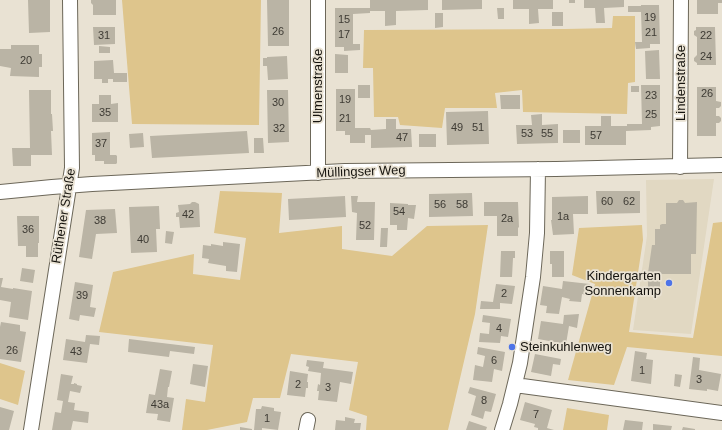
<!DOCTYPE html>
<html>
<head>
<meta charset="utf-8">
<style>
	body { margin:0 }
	canvas { display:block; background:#e9e2d3 }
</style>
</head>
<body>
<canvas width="722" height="430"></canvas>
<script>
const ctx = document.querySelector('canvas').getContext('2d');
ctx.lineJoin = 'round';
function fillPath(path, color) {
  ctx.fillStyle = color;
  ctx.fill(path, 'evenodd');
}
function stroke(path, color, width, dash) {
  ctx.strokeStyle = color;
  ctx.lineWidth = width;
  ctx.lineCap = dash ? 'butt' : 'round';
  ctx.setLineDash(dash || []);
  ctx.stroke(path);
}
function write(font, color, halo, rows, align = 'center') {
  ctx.font = font + ' Helvetica,sans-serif';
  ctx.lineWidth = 3.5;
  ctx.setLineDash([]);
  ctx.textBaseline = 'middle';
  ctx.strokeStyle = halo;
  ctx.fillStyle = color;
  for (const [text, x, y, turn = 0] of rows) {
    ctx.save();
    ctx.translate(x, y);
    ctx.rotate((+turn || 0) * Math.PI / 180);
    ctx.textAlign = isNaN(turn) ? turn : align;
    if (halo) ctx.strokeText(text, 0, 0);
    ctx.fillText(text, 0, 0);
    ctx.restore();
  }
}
fillPath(new Path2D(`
	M714 179 691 334 633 330 647 236 646 180Z`), '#e1d8c2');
fillPath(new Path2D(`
	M122 0H261L259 125 132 124Z
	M613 16H635V82L628 83 627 114 523 112 522 90 495 93 497 108H445L442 128 400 125 398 117H374L373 68H363L364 30 565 29 612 28Z
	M220 191 282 193 279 233 342 226V249L392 256 427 226 488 225 475 314 448 430H366L367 416 349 410 358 362 291 354 280 398H253L247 422 207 430H182L186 399 205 402 213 345 99 332 113 272 194 254 193 274 240 280 246 238 214 233Z
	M722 222V356L627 347 614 385 568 380 595 284 572 275 579 228 642 225 643 240 629 332 693 338 713 223Z
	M0 363 25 371 18 405 0 399Z
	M567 408 609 415 607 430H563Z`), '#dec58c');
fillPath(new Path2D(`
	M28 0H50V32L29 33Z
	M91 0H116V15H93V5L91 3Z
	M267 0H289V46H268Z
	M370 0H428V10L396 11V25L385 26V11H370V13L353 14V44H360V50L344 51V47H335V8H370Z
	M442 0H482V9L442 10Z
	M513 0H553V9H538L539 23 529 24V9H513Z
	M569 0H575V3H569Z
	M584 0H624V7L604 8 605 23H596L595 8H584Z
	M697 0H722V3H718V14H697Z
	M641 5H659L660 44H650V48L636 49 635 42H642L641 12H628V6H641Z
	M497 8H504V19H498Z
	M552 12H563V26H552Z
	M435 13H443V27L435 28Z
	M93 27H115V44L94 45Z
	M696 27H715L716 65H697V63L694 61V58L697 55V37L694 35V31L696 30Z
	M11 45H39V54H42V67H39V77L10 76 11 68 0 66V49H11Z
	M99 46 110 47V53H99Z
	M659 50 660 79H646L645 51Z
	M335 54 348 55V73H335Z
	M287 56 288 79 268 80 267 66H263V58H267V57Z
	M113 60 114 73H127V82H113V79H108V83H102V79H94V61Z
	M358 85H370V98H358Z
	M641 85H660V126L651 127V130L626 131V145H585V126H601V116H611V126H627V124H642Z
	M631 86H639V92H631Z
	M697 87H716V101L721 102V106L719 108H716V116H719L721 118V121L719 123H716V136H697Z
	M336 89H355V128H370L371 130 386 129V119H396V129H411L412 147 371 148V135H365V143H350V135H345V131H336Z
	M29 90H51V114H52L53 131H51L52 155H31V166H13L12 148H30Z
	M267 90H288L289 142 268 143Z
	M99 95H111V104L118 103V122H92V104H99Z
	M500 95H520V109H501Z
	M488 111 489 144 447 145 446 112Z
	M542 114V125L558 124V143L517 144 516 125H532L531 115Z
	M563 130H580V143H563Z
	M247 131 249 153 152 158 150 136Z
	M110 132V155H116L117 156V163L116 164H104V161H95V155H92V133Z
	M143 133 144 147 130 148 129 134Z
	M419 134H436V147H419Z
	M254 138H263L264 153H254Z
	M596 191H640V213L597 214Z
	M472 193 473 216 429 217V194Z
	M345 196 346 217 289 220 288 199Z
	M351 196H358L357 202H375L374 240H356L357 213 352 212Z
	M588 196V214H573L574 234 553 235 551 220H552V197Z
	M679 200H683L685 203 697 202 696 254H691V274H658V280H660V290H648V273L652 245H655V229H660V225L662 224H666V203H677Z
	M192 202H195L199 204 200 227 180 228 179 217H176V213L179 212 178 205 190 204Z
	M484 202H518L519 228 518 227V236H497V216H484Z
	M390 203 408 204V205H416L414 219 408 218 407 230H397V225H390Z
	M159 206 160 229H156L157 252 131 253 129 207Z
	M115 209 117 233 96 234 92 259 79 257 86 210Z
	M17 216H39V243H38V257H26V246H18Z
	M381 228H388L387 247H380Z
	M166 231 174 232 172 244 165 243Z
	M223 242 240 244 237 272 226 271V266L208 263 209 259 202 258 203 245 211 246V244L223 246Z
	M501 251H515V258H513L512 277H500Z
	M550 251H564V277H552V264H550Z
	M22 268 35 270 33 283 20 281Z
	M0 278H3L1 287 13 289V288L32 291 28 320 9 317 11 302 0 300Z
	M563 281 590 284 588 295 582 294 581 302 569 301 570 299 562 297 559 314 546 313 547 306 540 305 543 286 562 289Z
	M75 282 93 285 90 307 96 308 94 317 80 315 79 321 69 319Z
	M496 284 515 286 512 304 500 303V309H480L481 301 493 302Z
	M579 314 577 328 569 326 566 344 538 339 541 321 563 324 564 315Z
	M483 315 511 319 508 337 501 336 500 343 479 342 480 333 489 334 490 323 482 322Z
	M1 322 20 325V331L26 332 21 362 0 359V327Z
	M86 335 100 336 99 345 90 344 87 363 63 360 66 339 85 342Z
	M129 339 195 347 194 354 170 351 169 357 128 352Z
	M478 347 505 352 502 371 494 369 492 382 473 380 475 365 483 367 485 356 477 354Z
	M635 351 647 353 646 359 653 360 651 384 631 381Z
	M535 354 561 359 560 365 553 364 551 376 531 372Z
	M693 357 700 358 699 370 721 374 718 391 707 389V391L689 389Z
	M307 360 324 362 323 368 353 372 351 384 340 382 337 402 318 400 319 391H317L318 384 320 385 321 373 308 371 309 367 306 366Z
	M193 364 208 366 205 387 190 384Z
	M160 369 172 371 169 387H168L167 397 174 398 170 422 157 420 158 414 146 413 149 394 155 395Z
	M290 371 308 374 307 382H308V388H306L305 397 287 395Z
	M61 374 73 376 71 384H74V383L77 384V385L82 386 80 393 70 391 68 402 75 403 74 410 89 412 88 423 73 421 71 430H52L55 412 61 413 63 401 57 400Z
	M675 374 682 375 680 387 674 386Z
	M470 387 496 394 491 412 485 411 483 419 471 415 476 396 468 393Z
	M525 402 552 410 547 428 554 430H538V428L534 427 535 424 520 420Z
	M262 406 274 408V411L281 412 278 430 262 428V430H254L256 409H261Z
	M0 407 14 411 9 430H0Z
	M345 417 355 419 354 423H361L360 430H335L336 420 345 421Z
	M625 420 643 422 642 430H623Z
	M469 421 487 427 486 430H466Z
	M653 424 672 426 671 430H653Z
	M240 427 252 429V430H240Z
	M683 427 695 429V430H682Z`), '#bab4a5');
const street = new Path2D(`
	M680 167 681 0
	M318 173V0
	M0 192 52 187 92 184 345 171 556 169 722 165
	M515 385 722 413
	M31 430 72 168 70 0
	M306 430 308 420
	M502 430 510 404 520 363 533 277 537 233 538 169`);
stroke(street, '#6c6759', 16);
stroke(street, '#fff', 14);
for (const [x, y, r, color] of [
	[669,283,4,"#4e74e8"],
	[512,347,4,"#4e74e8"]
]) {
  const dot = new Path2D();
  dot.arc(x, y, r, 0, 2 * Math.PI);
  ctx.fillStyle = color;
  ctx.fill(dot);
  stroke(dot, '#e9e2d3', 1.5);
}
write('11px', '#3e3b34', null, [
	["19",650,18],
	["15",344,20],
	["26",278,32],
	["21",651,33],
	["17",344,35],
	["31",104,36],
	["22",706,36],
	["24",706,57],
	["20",26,61],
	["26",707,94],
	["23",651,96],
	["19",345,100],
	["30",278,103],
	["35",105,113],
	["25",651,115],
	["21",345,119],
	["49",457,128],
	["51",478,128],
	["32",279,129],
	["53",527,134],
	["55",547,134],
	["57",596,136],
	["47",402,138],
	["37",101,144],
	["60",607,202],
	["62",629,202],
	["56",440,205],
	["58",462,205],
	["54",399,212],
	["42",188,215],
	["1a",563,217],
	["2a",507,219],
	["38",100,221],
	["52",365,226],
	["36",28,230],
	["40",143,240],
	["2",504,294],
	["39",82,296],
	["4",499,329],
	["26",12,351],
	["43",76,352],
	["6",494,361],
	["1",642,371],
	["3",699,380],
	["2",298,385],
	["3",328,388],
	["8",484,401],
	["43a",160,405],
	["7",536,415],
	["1",267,419]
]);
write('13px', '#15130e', '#e9e2d3', [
	["Lindenstraße",681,83,-90],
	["Ulmenstraße",318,86,-90],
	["Müllingser Weg",361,172,-2],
	["Rüthener Straße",64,216,-81]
]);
write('13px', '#15130e', '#e9e2d3', [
	["Kindergarten",661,276],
	["Sonnenkamp",661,291],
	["Steinkuhlenweg",520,347,"left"]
], 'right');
</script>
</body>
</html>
